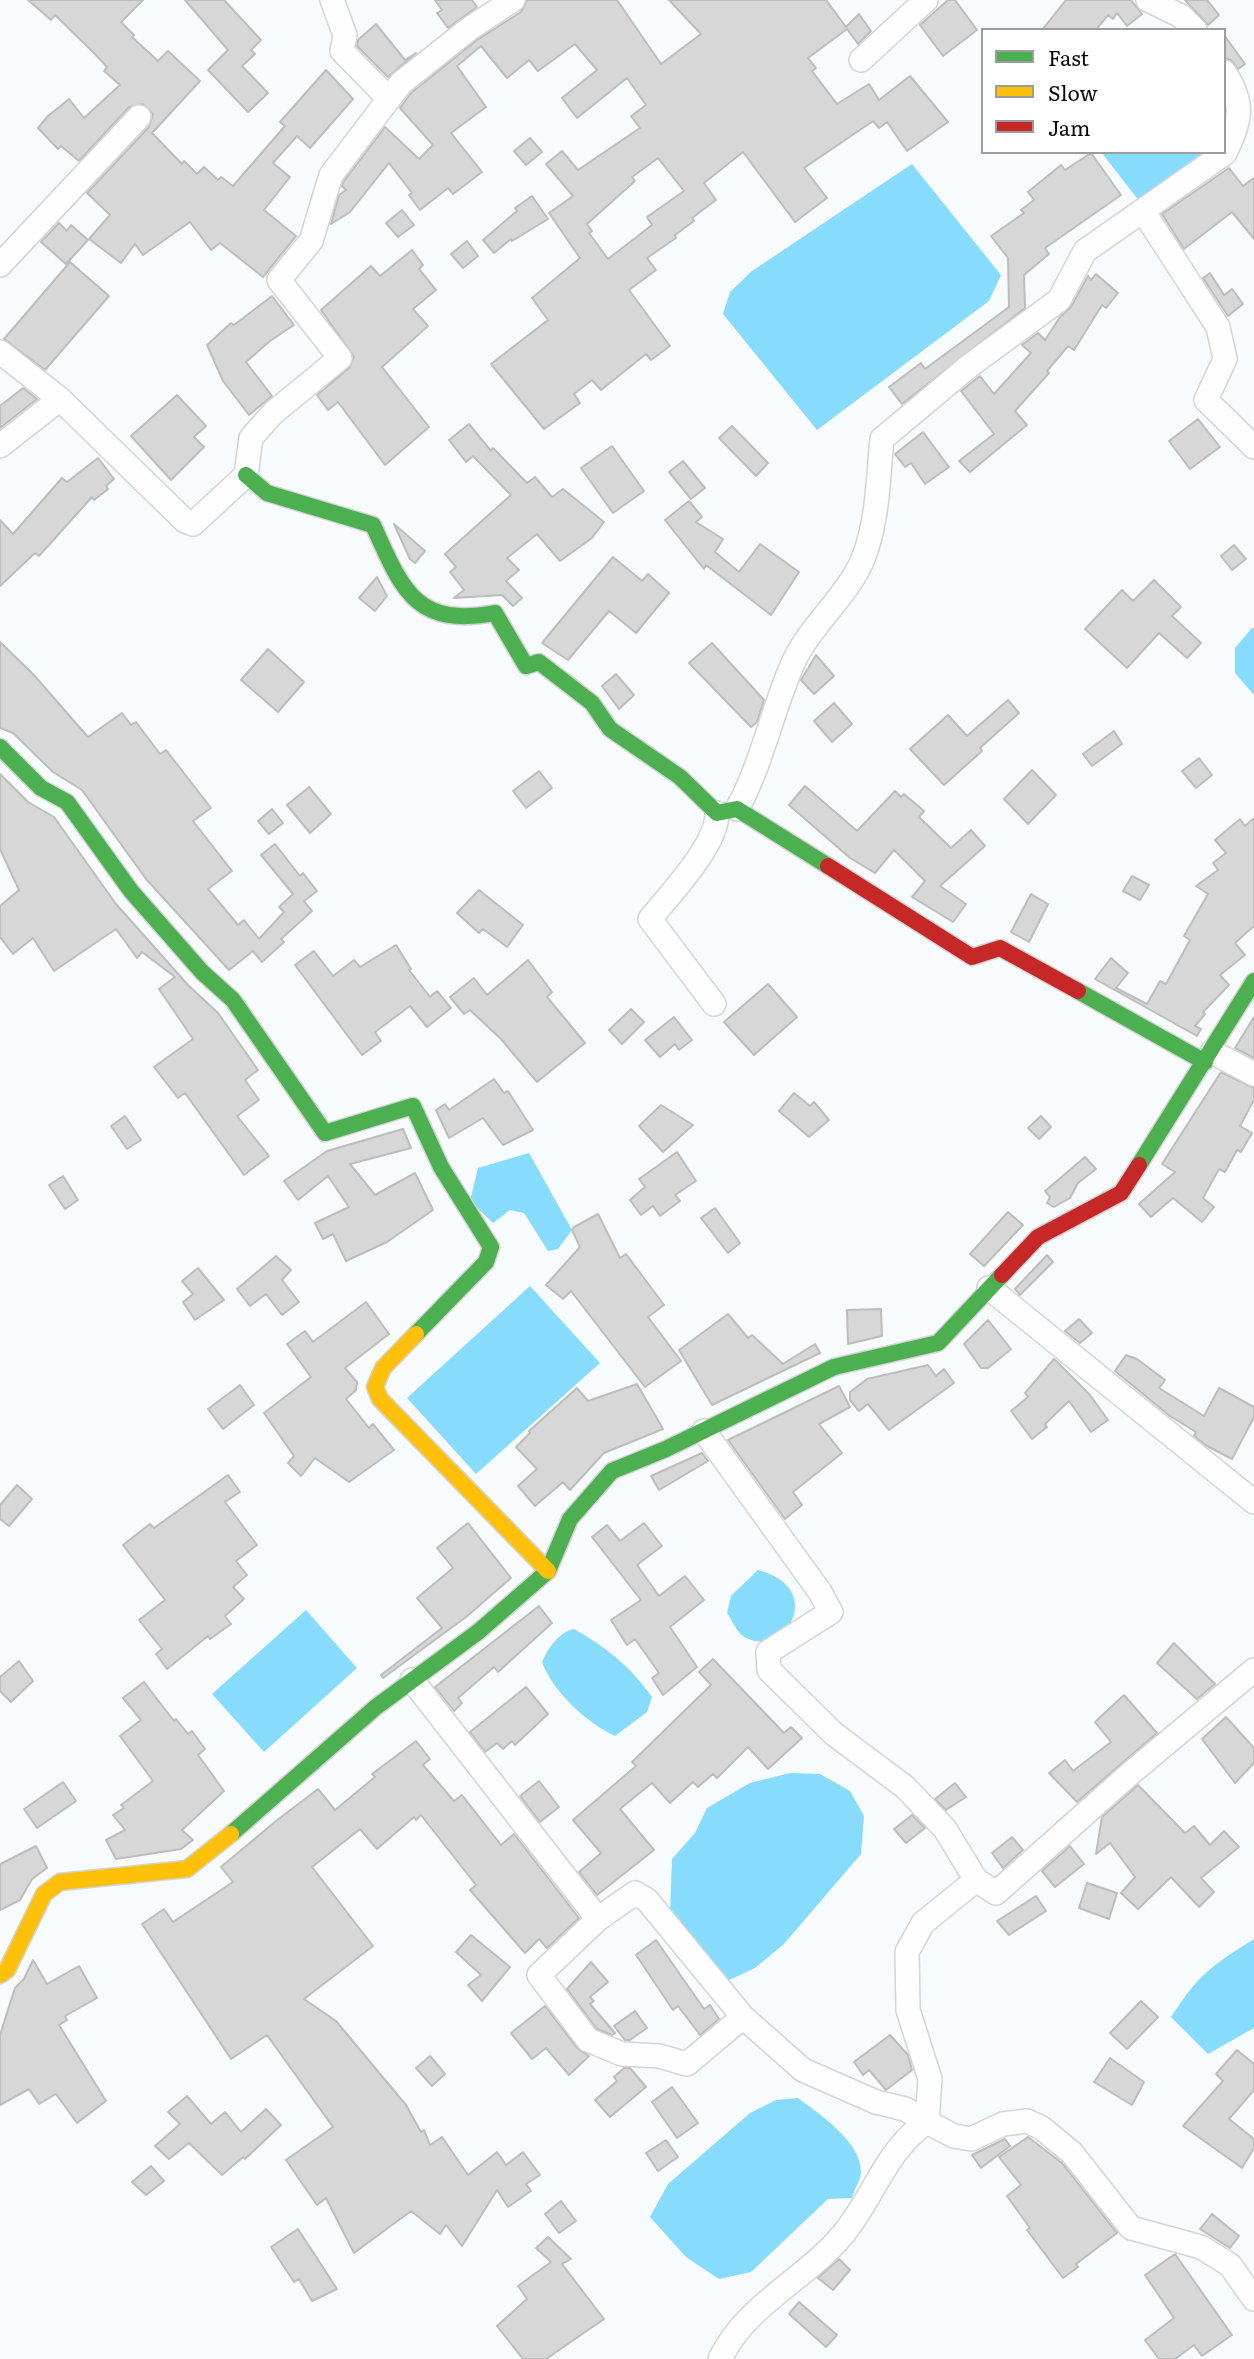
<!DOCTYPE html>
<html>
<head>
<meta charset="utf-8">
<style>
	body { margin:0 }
	#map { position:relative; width:1254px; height:2359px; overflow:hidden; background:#f8fbfd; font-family:Literata,serif }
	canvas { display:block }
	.legend { position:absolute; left:981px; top:28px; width:245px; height:126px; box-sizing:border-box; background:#fff; border:2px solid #9d9d9e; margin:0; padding:9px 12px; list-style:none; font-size:21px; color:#0a0b0c }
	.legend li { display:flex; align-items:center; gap:14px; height:35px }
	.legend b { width:35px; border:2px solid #9d9d9e }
</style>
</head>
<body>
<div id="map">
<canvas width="1254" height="2359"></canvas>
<ul class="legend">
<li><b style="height:9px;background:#4caf50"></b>Fast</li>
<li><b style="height:9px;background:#ffc107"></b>Slow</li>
<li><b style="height:9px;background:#c62828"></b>Jam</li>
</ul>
</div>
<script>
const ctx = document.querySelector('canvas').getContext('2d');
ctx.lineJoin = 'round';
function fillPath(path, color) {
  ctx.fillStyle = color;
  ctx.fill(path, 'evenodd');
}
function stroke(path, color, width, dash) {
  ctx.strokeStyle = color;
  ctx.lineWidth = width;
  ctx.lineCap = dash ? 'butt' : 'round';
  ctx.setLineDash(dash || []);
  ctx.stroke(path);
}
fillPath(new Path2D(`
	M1101 152H1202L1205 156 1140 202Z
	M912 164 1001 275 989 301 817 430 723 314 730 292 752 271Z
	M1252 628H1254V695L1235 673V648Z
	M529 1153 572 1230 558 1249 548 1251 524 1213 510 1210 493 1223 470 1201 478 1168Z
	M530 1286 600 1363 476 1474 407 1398Z
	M758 1570C830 1589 782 1662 743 1636 736 1631 732 1620 727 1613L731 1596Z
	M306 1610 357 1668 264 1752 212 1694Z
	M574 1629C606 1647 631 1667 652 1697L647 1712 615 1736C587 1723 553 1692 542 1662 549 1647 558 1633 574 1629Z
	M790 1773 820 1774 850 1791 864 1816 861 1854 784 1944 755 1968 725 1982 670 1914 672 1859 695 1833 707 1808 750 1783Z
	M1254 1939V2028L1208 2054 1171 2017C1200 1973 1210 1967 1254 1939Z
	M798 2098C819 2114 861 2141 861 2172 861 2179 854 2190 852 2198L828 2199 751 2272 719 2279 686 2257 650 2217 668 2184 750 2113 776 2100Z`), '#87dcfd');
const building = new Path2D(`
	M28 0H143L121 22 134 35 132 37 158 61 168 51 200 81 152 133 182 164 184 161 197 174 204 167 218 180 221 177 233 186 285 126 280 122 326 70 353 99 310 148 297 136 273 163 290 177 264 210 296 236 263 277 220 243 211 250 190 222 143 255 135 244 121 263 89 239 110 215 87 193 149 127 153 114 143 104 129 107 79 161 61 146 58 149 38 128 48 116 69 99 84 118 120 85 104 71 107 67 94 53 55 15 51 20Z
	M185 0H224L261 40 251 50 255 54 242 66 268 93 248 112 208 70 228 50Z
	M435 0H472L477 7 448 28 437 13 442 10Z
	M527 0H617L661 64 701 34 669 0H826L846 27 859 14 871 31 858 44 847 29 808 58 816 68 812 71 837 104 869 84 879 100 910 76 948 122 907 151 887 122 879 128 873 121 804 168 827 198 795 222 743 152 704 183 716 200 692 218 694 221 675 235 676 238 647 258 656 270 629 290 670 346 651 360 646 354 601 390 592 380 574 394 580 403 544 429 491 364 548 320 532 298 580 258 549 213 573 196 546 164 562 151 578 170 640 128 631 116 646 105 627 78 577 118 562 98 597 70 575 44 538 71 529 60 507 78 481 46 457 66 486 107 451 133 482 172 453 194 448 188 420 210 409 195 412 193 389 163 350 212 331 224 339 195 346 190 342 186 344 181 385 127 419 159 433 145 400 108 411 93 477 40 521 12ZM658 158 684 191 647 217 652 225 608 259 589 233 592 231 587 224 635 181 632 177Z
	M948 0H955L977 30 943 56 920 25Z
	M1066 0H1131L1142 14 1127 26 1117 13 1113 19 1108 15 1096 30H1042Z
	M1185 0H1207L1219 15 1208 25Z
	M376 24 405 60 416 53 388 77 357 46 358 40Z
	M1224 35 1245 64 1238 69 1231 60 1224 58Z
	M530 138 542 152 526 165 514 151Z
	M1091 153 1121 195 1045 248 1049 254 1024 275 1025 308 902 404 889 387 921 363 925 369 1009 307 1008 258 991 236 1024 213 1021 210 1034 200 1028 192 1061 165 1065 170Z
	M1229 168 1243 186 1254 178V239L1232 212 1184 249 1162 214Z
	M532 196 548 219 512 241 511 239 494 253 483 240 517 211 515 208Z
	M402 210 414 225 398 237 386 223Z
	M59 223 67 231 71 225 88 240 66 264 41 242Z
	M467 241 478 256 463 268 451 254Z
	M412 250 423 265 419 269 436 290 413 309 428 326 382 367 429 427 385 465 338 402 328 410 317 395 349 368 354 357 321 310 371 266 380 276Z
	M70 262 109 296 45 370 4 339Z
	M1210 273 1224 295 1232 289 1243 304 1228 316 1203 278Z
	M1096 274 1118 293 1106 308 1102 305 1074 350 1068 346 1047 371 1049 373 1015 411 1027 425 970 472 959 461 994 434 961 391 980 376 994 394 1031 353 1022 345 1038 333 1045 340 1060 317 1071 307 1088 276 1091 280Z
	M272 296 294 325 270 341 246 362 272 396 249 415 223 381 207 345 231 323 234 325Z
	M23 388 37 399 0 428V406Z
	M177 395 206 426 194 437 204 447 171 480 131 436Z
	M1198 419 1220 447 1190 469 1169 441Z
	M469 424 491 451 493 448 527 483 535 477 552 497 563 489 604 522 592 538 560 561 537 534 507 558 519 570 506 581 522 598 513 606 502 595 454 598 464 590 450 572 456 567 445 554 511 495 473 456 466 462 449 440Z
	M732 426 768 463 756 476 719 438Z
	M923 432 949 467 925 484 911 463 905 467 895 454Z
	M612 446 644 491 613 513 581 468Z
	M98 458 114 479 106 486 108 489 94 500 92 497 39 556 35 553 0 586V520L13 534 62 478 67 482Z
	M683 461 705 488 691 499 669 472Z
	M689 501 702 517 696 522 723 539 715 552 739 572 760 544 799 572 771 615 706 565 704 569 665 520Z
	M394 524 425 551 415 563 410 559Z
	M1234 545 1246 559 1232 570 1221 556Z
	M613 557 642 581 648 574 669 593 636 633 609 611 568 660 542 643Z
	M377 577 387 596 375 611 359 598Z
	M1154 580 1181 607 1172 616 1201 643 1187 658 1159 633 1127 668 1085 629 1122 590 1133 601Z
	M0 642 33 674 88 737 122 713 131 725 136 722 160 754 166 750 211 808 193 821 232 871 208 889 238 925 244 920 259 939 284 912 279 907 293 894 261 855 275 844 300 876 303 873 317 891 304 901 312 911 281 939 284 942 262 962 253 951 229 970 146 879 82 790 53 772 13 733 0 728Z
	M712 643 764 700 757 722 751 727 689 663Z
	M268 649 304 682 278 712 241 680Z
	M816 655 834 676 814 694 801 680Z
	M616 674 634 695 619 709 602 686Z
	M1008 700 1019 713 980 748 982 751 944 785 910 749 948 715 967 736Z
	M834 703 852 724 832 742 814 721Z
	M1114 731 1122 744 1092 766 1083 754Z
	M1199 758 1212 775 1196 788 1182 771Z
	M1032 770 1056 795 1028 824 1004 799Z
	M539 771 552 788 526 808 513 791Z
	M0 774 28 802 54 817 116 904 188 985 218 1013 258 1070 245 1080 259 1100 237 1116 269 1156 244 1175 185 1093 178 1098 154 1067 193 1039 159 989 175 977 142 952 137 958 116 929 54 971 33 938 13 954 0 937V906L19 890 0 849Z
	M805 786 857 831 895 791 901 797 904 794 924 811 919 817 951 848 971 830 985 846 940 886 966 904 953 922 912 897 925 881 894 850 875 873 850 858 789 805Z
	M309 787 331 814 310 833 287 805Z
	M272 809 283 823 269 834 258 821Z
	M1254 818V926L1235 943 1245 955 1220 975 1229 985 1203 1012 1205 1014 1195 1026 1201 1029 1197 1036 1095 979 1111 958 1128 973 1116 988 1147 1004 1160 981 1166 984 1190 940 1184 936 1208 894 1196 886 1218 870 1213 863 1226 853 1215 840 1240 819 1245 826Z
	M1132 876 1149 885 1140 900 1123 891Z
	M479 890 523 925 507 947 483 929 479 933 457 913Z
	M1031 894 1048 904 1029 942 1011 932Z
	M396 945 411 969 409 970 430 997 437 991 451 1008 427 1027 410 1006 375 1032 381 1041 362 1055 295 965 314 951 333 976 354 960 360 967Z
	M528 960 552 992 547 997 585 1043 537 1082 501 1039 470 1010 464 1014 450 997 474 978 487 995Z
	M768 984 797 1017 754 1055 724 1022Z
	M631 1009 644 1022 622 1044 609 1030Z
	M674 1017 692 1040 679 1050 675 1044 660 1057 645 1040Z
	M1254 1017V1058L1235 1048Z
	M1221 1072 1254 1088V1100L1240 1126 1252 1133 1241 1152 1237 1150 1225 1172 1219 1169 1203 1198 1214 1207 1202 1222 1173 1198 1151 1217 1139 1204 1175 1172 1162 1164Z
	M494 1079 504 1093 508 1091 533 1130 503 1145 483 1118 449 1138 436 1110 445 1104 449 1110Z
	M794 1093 810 1106 814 1102 829 1120 809 1137 779 1111Z
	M661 1105 693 1125 663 1152 639 1126Z
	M125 1116 141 1140 127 1149 111 1126Z
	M1041 1116 1051 1127 1039 1139 1028 1128Z
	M403 1129 411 1148 350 1164 375 1195 415 1173 433 1210 387 1242 346 1261 333 1234 323 1239 315 1223 349 1207 328 1176 298 1200 284 1181 327 1151Z
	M677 1152 696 1181 675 1195 680 1201 660 1216 653 1206 641 1215 630 1200 645 1187 639 1179Z
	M1085 1157 1096 1169 1078 1183 1070 1198 1054 1207 1047 1203 1050 1197 1045 1191Z
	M63 1176 78 1200 65 1209 49 1185Z
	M715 1208 740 1243 728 1253 701 1218Z
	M1008 1212 1023 1225 984 1266 970 1254Z
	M598 1214 620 1258 626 1254 664 1305 648 1317 681 1361 645 1387 571 1291 563 1299 546 1285 580 1247 572 1230 574 1227Z
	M1047 1255 1053 1262 1020 1295 1015 1289Z
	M276 1256 291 1270 282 1280 299 1302 282 1315 266 1294 250 1306 237 1289Z
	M198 1268 224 1300 195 1320 183 1302 193 1294 182 1281Z
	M366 1302 389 1334 345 1368 357 1382 356 1390 346 1399 369 1428 373 1424 394 1450 349 1482 315 1458 301 1476 288 1463 294 1456 264 1413 311 1377 287 1344 305 1331 313 1342Z
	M881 1309 882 1336 848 1344 847 1310Z
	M728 1314 748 1338 752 1335 783 1364 815 1344 820 1353 712 1405 679 1350Z
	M1079 1319 1092 1333 1080 1343 1065 1331Z
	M988 1320 1011 1349 988 1368H981L964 1344Z
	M1126 1355 1137 1359 1165 1380 1159 1388 1204 1416 1219 1388 1254 1407V1417L1232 1459 1207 1446 1194 1436 1196 1432 1170 1416 1115 1371Z
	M1054 1359 1090 1395 1108 1420 1091 1432 1069 1401 1045 1424 1047 1427 1032 1439 1011 1411 1028 1397 1025 1393Z
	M928 1365 936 1376 944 1369 954 1383 889 1430 868 1404 859 1411 850 1400V1392L867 1379Z
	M637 1384 663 1429 604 1453 570 1490 563 1482 535 1506 518 1486 537 1469 516 1447 530 1433 529 1431 577 1388 588 1401Z
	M240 1385 254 1405 223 1429 208 1409Z
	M839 1386 850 1407 819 1424 842 1453 793 1492 802 1505 785 1519 728 1440Z
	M702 1453 708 1461 659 1490 651 1476Z
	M228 1475 240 1492 225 1502 257 1545 236 1561 247 1575 233 1587 244 1599 225 1616 231 1624 210 1639 208 1636 167 1669 156 1654 162 1649 139 1620 165 1600 123 1545 150 1524 154 1528Z
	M17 1485 32 1499 9 1526 0 1519V1505Z
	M468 1523 511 1578 466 1617 383 1678 381 1675 442 1628 417 1598 453 1568 437 1548Z
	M644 1523 662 1546 637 1565 659 1596 685 1576 704 1600 670 1627 697 1667 663 1695 652 1678 659 1673 635 1639 627 1645 611 1620 641 1600 592 1537 607 1525 620 1541Z
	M539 1606 552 1623 498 1672 494 1667 458 1698 462 1703 454 1711 435 1687Z
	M1174 1643 1215 1684 1197 1699 1157 1663Z
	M713 1659 784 1733 791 1727 802 1738 768 1769 748 1747 717 1778 713 1774 698 1787 693 1782 670 1803 652 1783 620 1809 654 1850 597 1895 579 1872 601 1853 573 1820 636 1766 632 1762 711 1685 699 1672Z
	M19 1661 33 1681 11 1702 0 1691V1677Z
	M144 1682 174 1721 176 1719 188 1734 192 1731 205 1749 198 1755 224 1791 182 1830 193 1840 181 1849 116 1859 106 1840 125 1830 113 1815 124 1808 121 1805 153 1781 120 1736 141 1720 123 1698Z
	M526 1687 548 1714 515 1745 512 1741 503 1749 497 1743 485 1752 470 1732Z
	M1124 1695 1157 1733 1077 1802 1049 1773 1065 1760 1073 1771 1111 1742 1095 1722Z
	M1226 1717 1254 1748V1763L1235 1783 1202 1739Z
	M416 1741 430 1759 423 1765 454 1801 462 1795 501 1845 514 1834 579 1918 547 1948 539 1939 525 1953 470 1890 476 1885 421 1815 416 1820 414 1817 377 1849 360 1829 312 1867 373 1946 304 1999 336 2021 406 2105 421 2132 424 2130 430 2145 442 2137 468 2175 497 2152 506 2165 523 2152 540 2175 526 2184 531 2191 508 2207 497 2190 462 2246 446 2225 440 2234 411 2211 354 2253 326 2198 317 2205 286 2160 333 2127 267 2035 231 2059 142 1924 164 1909 173 1922 233 1882 221 1867 276 1821 318 1789 335 1810 375 1777 372 1774Z
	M539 1781 559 1807 540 1822 520 1796Z
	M63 1782 76 1801 37 1828 24 1809Z
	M955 1783 966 1797 946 1810 935 1799Z
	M1138 1785 1185 1833 1194 1826 1210 1845 1224 1831 1239 1847 1201 1878 1214 1892 1199 1907 1171 1877 1138 1909 1121 1893 1135 1877 1110 1843 1096 1854 1102 1817Z
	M912 1815 925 1828 906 1843 894 1829Z
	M1012 1837 1023 1850 1003 1868 992 1853Z
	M36 1846 47 1868 32 1879 20 1900 0 1910V1864Z
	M1070 1846 1084 1864 1055 1887 1042 1871Z
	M1087 1883 1117 1893 1109 1919 1079 1908Z
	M1036 1896 1046 1911 1009 1935 997 1921Z
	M471 1935 510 1967 482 2001 468 1985 481 1975 456 1952Z
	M656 1940 704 2009 710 2005 719 2019 700 2035 678 2006 673 2010 636 1955Z
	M33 1960 47 1984 79 1966 97 1998 65 2016 67 2020 59 2025 106 2101 77 2123 56 2094 39 2104 29 2089 0 2105V2035L15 1988 24 1979Z
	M591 1962 608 1982 590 1997 594 2001 590 2004 615 2033 612 2035 597 2029 567 1989Z
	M1141 2001 1158 2017 1127 2049 1110 2033Z
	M545 2006 577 2048 589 2056 569 2075 546 2048 532 2059 511 2033Z
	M635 2011 647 2028 630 2040H625L614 2026Z
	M890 2035 908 2055 912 2070 886 2090 869 2070 863 2075 854 2062Z
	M1237 2050 1254 2064V2090L1229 2119 1254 2139V2148L1242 2168 1183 2126 1223 2081 1216 2074Z
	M430 2056 445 2074 432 2086 416 2068Z
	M1110 2058 1144 2082 1132 2105 1094 2082Z
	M624 2068H630L646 2087 610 2117 595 2100 617 2081 614 2077Z
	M672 2087 698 2123 677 2138 652 2102Z
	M187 2096 211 2124 225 2112 241 2132 266 2109 281 2125 245 2159 243 2157 222 2175 189 2143 169 2159 155 2146 180 2124 168 2112Z
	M1028 2137 1062 2163 1117 2233 1076 2264 1078 2267 1063 2278 1027 2230 1030 2228 1007 2196 1021 2185 999 2157Z
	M1005 2139 1010 2146 981 2168 972 2155Z
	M666 2140 678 2157 658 2171 646 2153Z
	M151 2166 164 2181 146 2195 132 2182Z
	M561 2201 576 2221 559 2233 545 2214Z
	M1212 2214 1239 2236 1230 2248 1200 2229Z
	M298 2229 337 2289 312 2301 299 2279 294 2282 271 2247Z
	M548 2237 571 2259 562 2264 604 2319 546 2359H523L497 2326 527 2299 518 2286 551 2262 536 2248Z
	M1175 2254 1232 2335 1202 2356 1194 2345 1175 2359H1159L1145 2340 1174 2318 1145 2275Z
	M839 2259 850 2270 833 2290 818 2278Z
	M799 2302 837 2335 826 2347 789 2314Z`);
fillPath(building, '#d7d7d8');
stroke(building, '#bdbdbe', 2);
const street = new Path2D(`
	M332 0 345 35 342 51 389 99
	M1148 0 1181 16 1195 30
	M861 60 926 0
	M1143 211 1218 327 1225 359 1206 400 1254 447
	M0 265 139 117
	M0 352 60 399 185 521 193 524 246 475 251 438 273 413 340 358 279 280 311 241 331 175 401 83 469 29 513 0
	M0 446 60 399
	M737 809C763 762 772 709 794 661 811 625 848 595 863 559 878 521 878 479 882 439L968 367 1059 300 1085 251 1225 153C1241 121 1245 102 1224 72
	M714 1004 650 919C670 894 718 844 717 813
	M1212 1052 1254 1074
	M989 1288 1254 1502
	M704 1431 820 1592 831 1612 768 1652 769 1670 834 1734 905 1787 945 1829 976 1880 996 1893 1132 1772 1254 1670
	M412 1680 598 1919 635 1893 647 1900 743 2017 803 2070 876 2102 905 2109 927 2122 930 2079 908 2010 907 1952 923 1923 976 1880
	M598 1919 539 1975 588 2040 622 2054 659 2056 687 2064 743 2017
	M720 2359C746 2304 807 2279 844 2233 873 2198 887 2148 927 2122L954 2136 971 2139 1003 2124 1027 2121 1042 2128 1072 2153 1131 2228 1201 2247 1230 2265 1254 2299`);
const fast = new Path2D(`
	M246 475 267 493 373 525C402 589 415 628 495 613L526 666 539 662 592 703 610 729 680 777 717 813 737 809 828 866
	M0 747 41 788 67 802 131 891 202 972 233 1000 325 1133 413 1106 441 1167 491 1247 486 1262 416 1334
	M1078 991 1205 1062
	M1139 1165 1254 981
	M231 1834 376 1707 478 1632 548 1571 570 1519 612 1471 666 1449 834 1367 938 1343 1002 1275`);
const slow = new Path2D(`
	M416 1334 383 1368 375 1387 380 1399 548 1571
	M0 1975 7 1970 44 1894 60 1882 187 1869 231 1834`);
const jam = new Path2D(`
	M828 866 972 957 1000 948 1078 991
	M1002 1275 1038 1237 1121 1193 1139 1165`);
stroke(street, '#d2d4d5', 26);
stroke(fast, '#d2d4d5', 19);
stroke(slow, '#d2d4d5', 19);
stroke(jam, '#d2d4d5', 19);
stroke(street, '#fefeff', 23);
stroke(fast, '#4caf50', 16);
stroke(slow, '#ffc107', 16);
stroke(jam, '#c62828', 16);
</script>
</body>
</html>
